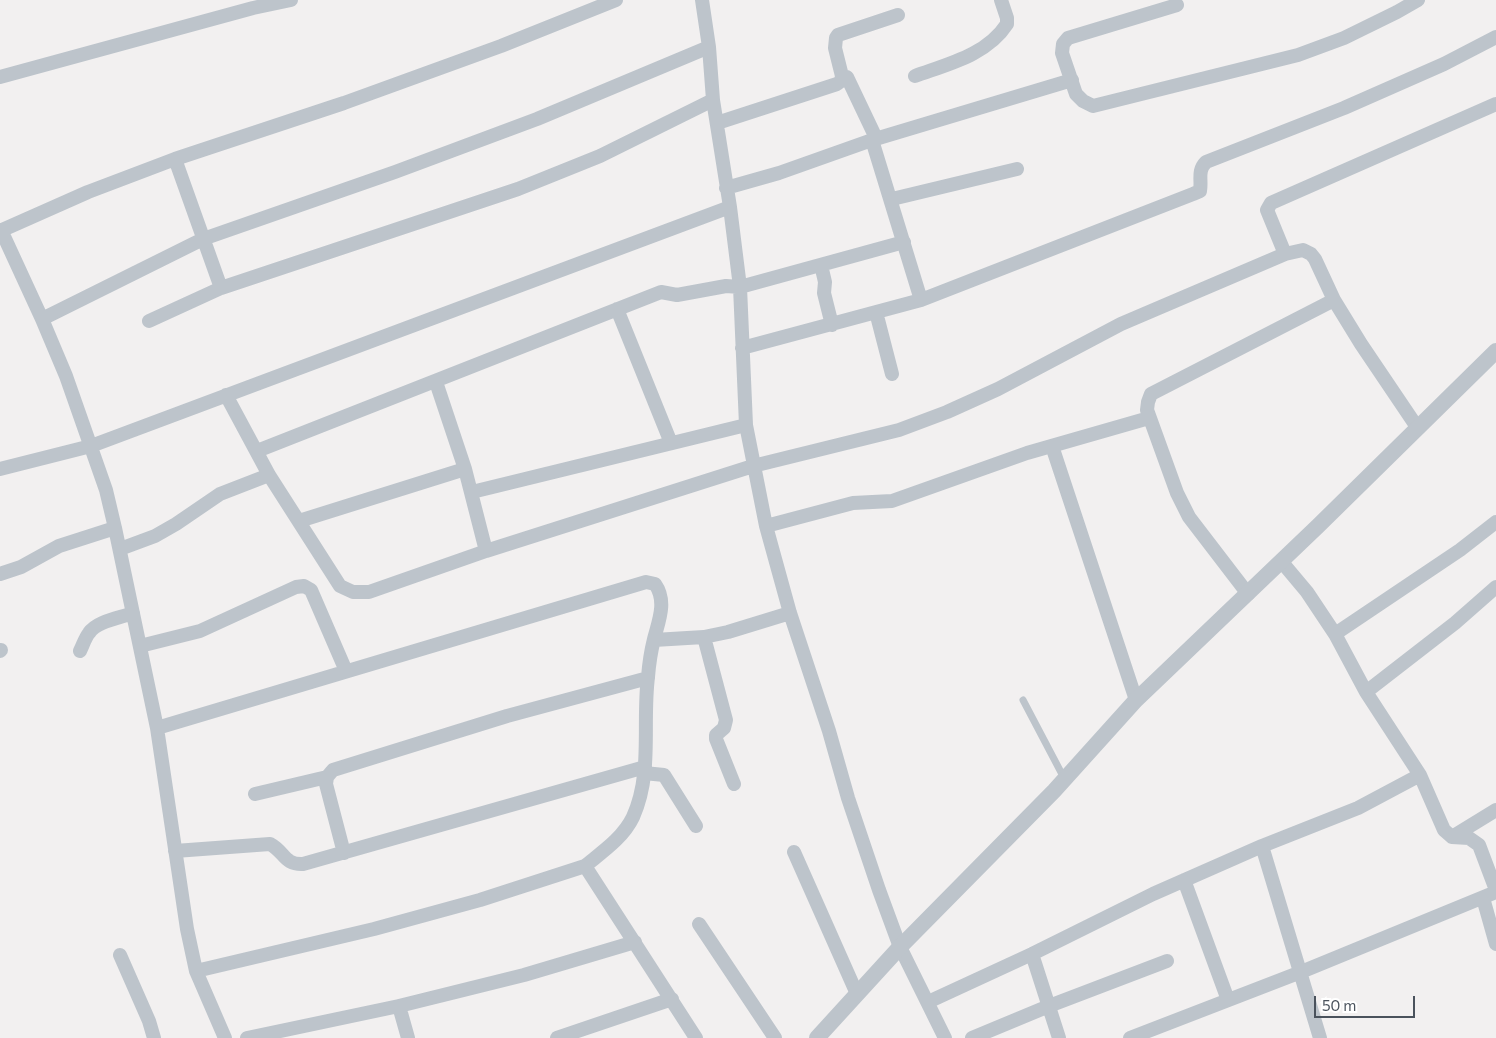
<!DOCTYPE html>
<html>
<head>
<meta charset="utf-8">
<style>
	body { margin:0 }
	#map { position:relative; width:1496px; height:1038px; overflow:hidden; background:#f2f0f0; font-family:Commissioner,sans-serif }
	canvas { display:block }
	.scale { position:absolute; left:1314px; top:996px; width:101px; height:22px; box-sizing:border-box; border:2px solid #4a525c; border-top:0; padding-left:6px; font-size:15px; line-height:18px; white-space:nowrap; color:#4a525c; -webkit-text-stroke:4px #fff; paint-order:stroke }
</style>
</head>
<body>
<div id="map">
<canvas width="1496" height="1038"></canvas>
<div class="scale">50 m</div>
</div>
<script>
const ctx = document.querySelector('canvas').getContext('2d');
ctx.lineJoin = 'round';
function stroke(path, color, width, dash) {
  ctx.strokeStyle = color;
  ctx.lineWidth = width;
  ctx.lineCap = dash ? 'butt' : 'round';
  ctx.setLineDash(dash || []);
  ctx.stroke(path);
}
stroke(new Path2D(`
	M1023 700 1064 778`), '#bdc4cb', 7);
stroke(new Path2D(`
	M702 0 709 47 713 100 730 207 740 287 746 425 766 526 790 613 829 731 848 798 879 890 900 947 945 1038
	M1177 5 1068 38 1063 44 1062 53 1076 94 1083 101 1093 106 1298 55 1344 38 1397 12 1418 0
	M915 76C948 64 987 55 1007 24V18L1001 0
	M0 77 253 8 291 0
	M847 77 876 138 872 140 921 300
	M717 123 837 84 841 81 842 76 835 48 836 38 838 35 898 15
	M175 159 221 288
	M726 188 779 173 872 140 1072 80
	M892 199 1017 169
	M1 230 42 319 66 376 106 490 115 528 157 728 187 929 196 971 225 1038
	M0 231 88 192 175 159 344 103 501 46 616 0
	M1285 254 1267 210 1271 203 1496 104
	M821 265 825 282 824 293 832 325
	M617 309 671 443
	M876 312 892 374
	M42 319 203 239 395 172 537 119 709 47
	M149 321 221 288 518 189 600 156 713 100
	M742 348 921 300 1193 194 1200 191C1202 180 1197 171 1206 162L1344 108 1444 64 1496 37
	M436 382 465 469 486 551
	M226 395 269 475 340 586 353 592H369L486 551 753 466 899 430 947 412 998 389 1121 324 1285 254 1303 250 1311 254 1315 259 1334 300 1361 344 1417 427
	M1052 446 1136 700
	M257 451 661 292 677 295 726 286 740 287 904 242
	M0 469 91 446 730 207
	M472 492 746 425
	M299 521 465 469
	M766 526 853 503 892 501 1027 453 1149 418
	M120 549 155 536 176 524 220 494 269 475
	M1281 561 1307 592 1335 634 1366 692 1420 775 1444 830 1452 837 1469 838 1479 845 1496 890
	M0 574 21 567 59 546 115 528
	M1248 594 1189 517 1177 493 1147 410 1148 402 1151 394 1334 300
	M1335 634 1460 550 1496 522
	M704 637 726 720 724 728 716 735V739L734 784
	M654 640 704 637 728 632 790 613
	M140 646 200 631 296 587 304 586 311 590 346 671
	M0 651 1 650
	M80 651C83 645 85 638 89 633 97 621 120 618 133 613
	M1366 692 1455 623 1496 587
	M157 728 646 582 655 584C667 601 659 620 654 639 651 651 649 664 648 677 642 723 653 773 633 817 623 838 602 852 585 866L696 1038
	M644 773 664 775 696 826
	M255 794 327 777
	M1452 837 1496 810
	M1262 846 1320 1038
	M175 851 270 844C285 852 284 865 303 864L645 767
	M794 852 857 994
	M344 853 326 784 327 777 333 770 507 716 648 678
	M1184 880 1228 1000
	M1483 898 1496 944
	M699 924 775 1038
	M1032 954 1059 1038
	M120 955 149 1021 154 1038
	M196 971 374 929 480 900 585 866
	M928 1002 1032 954 1153 894 1262 846 1358 808 1420 775
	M399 1006 408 1038
	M247 1038 399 1006 524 975 635 942
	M557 1038 672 999
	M972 1038 1049 1006 1167 961
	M1130 1038 1301 972 1496 892`), '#bdc4cb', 14);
stroke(new Path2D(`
	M817 1038 900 947 1054 791 1136 700 1318 526 1496 351`), '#bdc4cb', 16);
</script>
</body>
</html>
